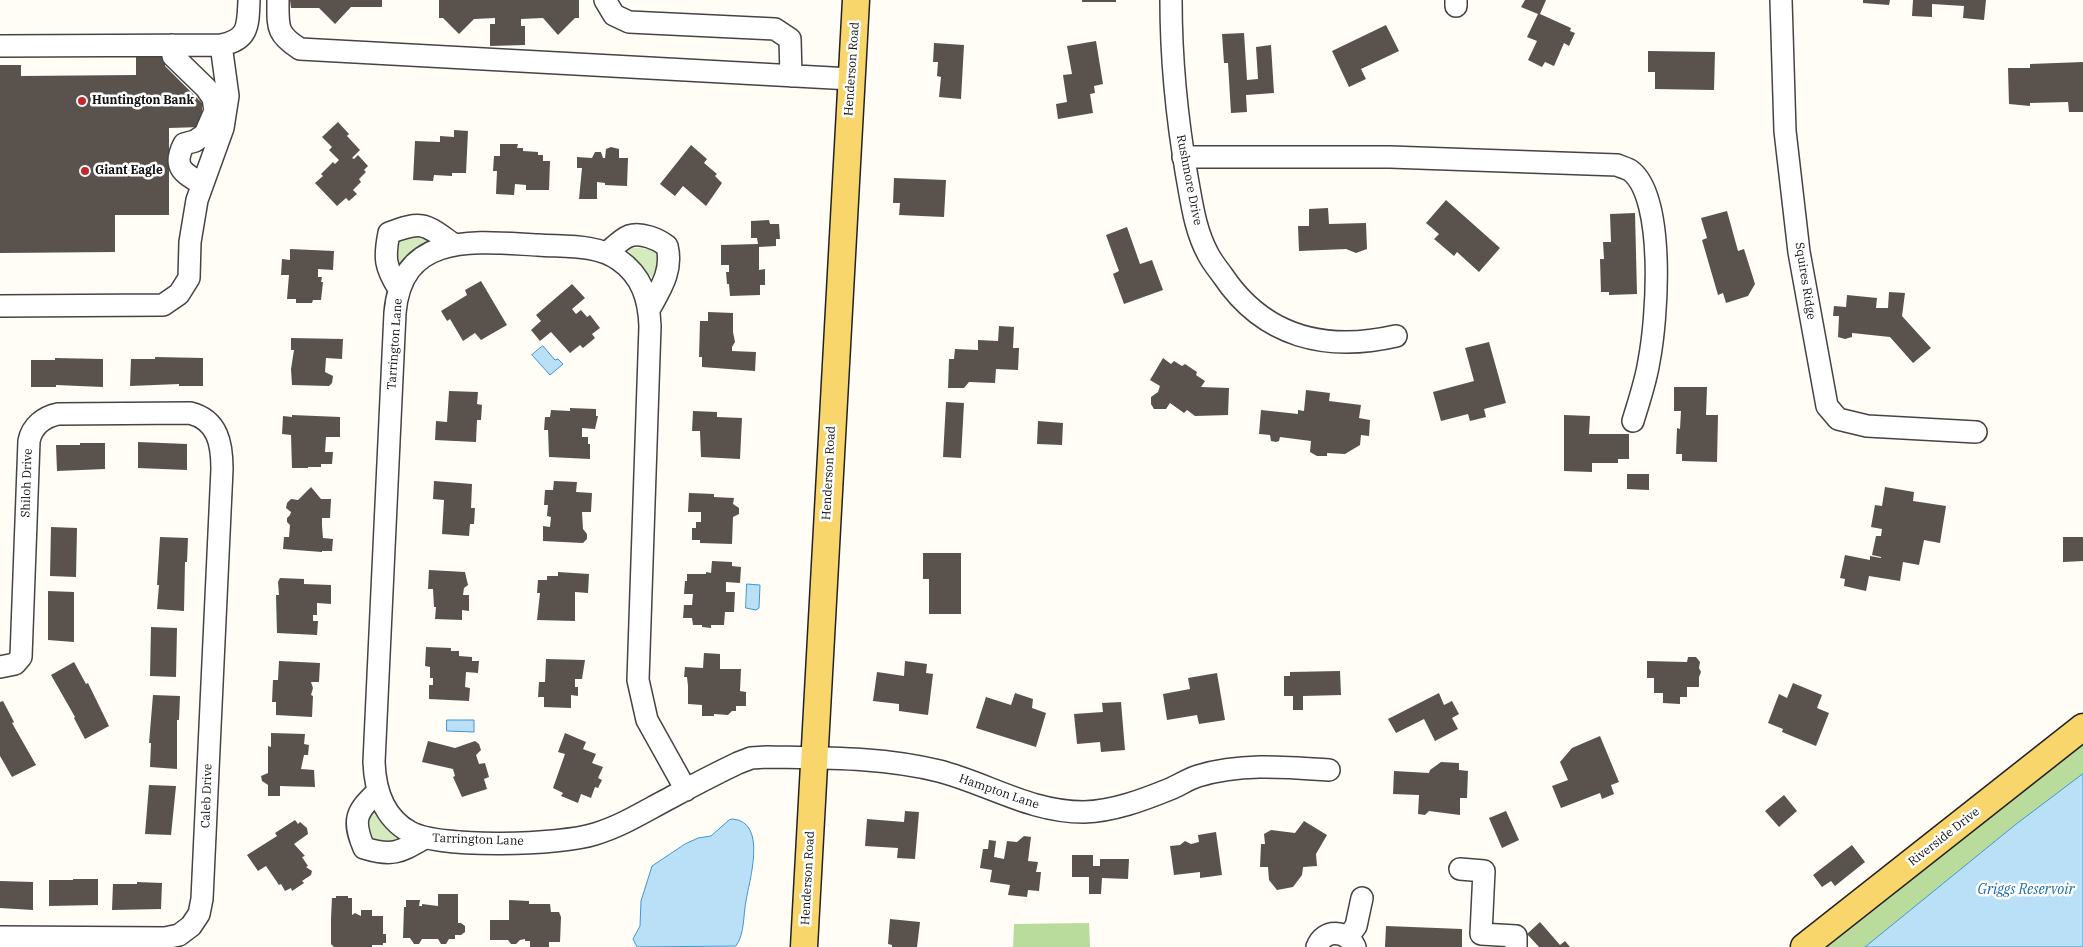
<!DOCTYPE html>
<html>
<head>
<meta charset="utf-8">
<style>
	body { margin:0 }
	canvas { display:block; background:#fffdf5 }
</style>
</head>
<body>
<canvas width="2083" height="947"></canvas>
<script>
const ctx = document.querySelector('canvas').getContext('2d');
ctx.lineJoin = 'round';
function fillPath(path, color) {
  ctx.fillStyle = color;
  ctx.fill(path, 'evenodd');
}
function stroke(path, color, width, dash) {
  ctx.strokeStyle = color;
  ctx.lineWidth = width;
  ctx.lineCap = dash ? 'butt' : 'round';
  ctx.setLineDash(dash || []);
  ctx.stroke(path);
}
function write(font, color, halo, rows, align = 'center') {
  ctx.font = font + ' "IBM Plex Serif",serif';
  ctx.lineWidth = 5;
  ctx.setLineDash([]);
  ctx.textBaseline = 'middle';
  ctx.strokeStyle = halo;
  ctx.fillStyle = color;
  for (const [text, x, y, turn = 0] of rows) {
    ctx.save();
    ctx.translate(x, y);
    ctx.rotate((+turn || 0) * Math.PI / 180);
    ctx.textAlign = isNaN(turn) ? turn : align;
    if (halo) ctx.strokeText(text, 0, 0);
    ctx.fillText(text, 0, 0);
    ctx.restore();
  }
}
fillPath(new Path2D(`
	M403 236H428V242L416 248 399 267 394 266 396 241Z
	M630 247 657 250 659 256 655 279C647 275 636 259 628 251Z
	M373 809 401 841H373L369 836 370 810Z`), '#d5ebbd');
fillPath(new Path2D(`
	M2083 742V774L2015 825 1865 947H1825Z
	M1089 923 1090 947H1013L1014 924Z`), '#b9dc9c');
const water = new Path2D(`
	M543 346 555 360 558 359 563 364 550 375 532 355Z
	M747 584 760 585 759 608 756 610 746 608Z
	M447 720H474V732L447 731Z
	M2083 774V947H1865L2015 825Z
	M733 819C768 822 749 881 746 901 743 915 745 933 736 946L637 947 633 939 640 926 641 901 652 866 685 844 698 838 711 836 729 820Z`);
fillPath(water, '#b9e0f7');
stroke(water, '#3f96cf', 1);
fillPath(new Path2D(`
	M290 0H382V7H351L335 24 319 8H291Z
	M439 0H579V18H575L558 35 543 18 521 19V26H525V45L490 46V24H495V18L474 19 459 34 443 18H439Z
	M1082 0H1116V2H1082Z
	M1525 0H1546L1540 14 1571 28 1570 31 1575 33 1569 46 1564 43 1554 66 1545 62 1542 67 1528 60 1537 41 1527 37 1538 14 1521 7Z
	M1863 0H1890L1889 5 1863 3Z
	M1913 0H1986L1984 20 1963 18 1964 6 1932 4V17L1912 16Z
	M1386 25 1399 51 1361 69 1366 79 1349 87 1332 51Z
	M1244 33 1247 80 1258 79 1256 47 1271 45 1274 93 1246 95 1247 112 1231 113 1228 63H1224L1222 34Z
	M1096 41 1103 84 1094 86 1095 93 1090 94 1093 113 1058 119 1056 104 1067 102 1063 75 1072 74 1067 46Z
	M934 43 964 45 961 99 939 97 941 77 937 76 938 62H933Z
	M1648 51 1715 52 1714 90 1655 89V72H1648Z
	M165 54V66L202 103V127L169 128V215H115V252L0 253V65H21V76L136 75V55Z
	M2083 62V112H2069L2068 102 2030 103V106L2009 104 2008 68H2030V64Z
	M338 122 349 134 347 136 360 150 352 158 354 159 358 155 368 166 364 170 366 172 359 179 361 182 353 190 357 194 349 201 346 198 337 206 315 183 323 176 321 174 333 162 335 164 339 160 329 150 332 147 322 137Z
	M454 130 468 131 466 173H452V176L434 175 433 181 413 180 415 141 440 142V136L454 137Z
	M500 144H518L517 148H523V151L538 152V155H543V161H550L549 190H526V185L515 184 514 195 496 194 497 171H493L494 156H500Z
	M691 145 707 159 704 163 717 174 715 176 722 183 706 206 683 186 675 196 660 184Z
	M611 147 619 149V158H628L627 186 605 185V183L597 182V199H579L582 168H577V157L592 158 595 152H601L603 158H605L606 149Z
	M894 178 946 180 944 217 899 215 900 203H893Z
	M1446 200 1500 248 1479 272 1457 252 1454 256 1434 239 1439 234 1426 223Z
	M1328 208 1329 224 1366 223 1367 249 1356 253 1346 249 1299 251 1298 226H1309V209Z
	M1727 211 1738 251 1744 249 1755 284 1748 296 1726 303 1723 293 1718 295 1702 240 1707 238 1701 218Z
	M1635 213 1637 294 1609 295V292H1601L1600 259H1604L1603 242H1611L1610 214Z
	M769 220 770 224H779L780 239H776V246L759 247V270L765 269V285H760V295L730 296 729 284H727L726 272H729V265H721V245L758 244 757 238H751V221Z
	M1127 227 1140 264 1152 260 1163 290 1124 304 1113 274 1119 271 1106 235Z
	M290 249 334 251 333 270 318 269V277H322L321 282H323L321 300H313L312 303H296V299H287L289 275H281L282 259 290 260Z
	M481 281 507 325 481 340 475 333 463 341 450 319 447 321 441 311 467 295 465 290Z
	M572 284 585 298 572 309 576 314 581 310 587 317 590 315 600 328 592 334 595 338 583 348 580 345 570 353 551 332 540 341 531 330 541 321 536 315Z
	M1889 292 1905 293 1902 316 1931 348 1913 363 1890 337 1852 333V337L1845 339 1838 337 1839 316H1833L1834 306 1846 307 1847 295 1877 298 1876 308H1888Z
	M708 312 733 313V332L735 342 732 347V351L756 352 755 371 702 367V357H699L700 321H708Z
	M999 326 1014 327 1013 348H1019L1018 370 996 369 995 383 969 382 964 388H948L949 359H954L955 349 978 350V340L998 341Z
	M291 338 343 339 342 359 326 358 325 372 333 376 332 383 329 386 292 385 291 369 294 350H291Z
	M1489 342 1506 403 1484 409 1486 417 1470 421 1468 414 1441 421 1433 392 1474 381 1465 348Z
	M155 357 203 358V386H179V384L130 386 131 359H155Z
	M55 358 103 359V387L56 385V387H31V360H55Z
	M1163 358 1171 364 1174 361 1182 366 1185 364 1197 372 1196 375 1205 381 1201 387 1229 388 1228 415 1195 416 1187 410 1184 413 1170 403 1166 409H1154L1151 404V397L1158 392 1160 386 1150 380Z
	M1674 387H1707L1706 415H1718L1717 462 1682 461V454H1676L1677 428 1680 429 1681 411H1674Z
	M1306 390 1330 393 1329 401 1361 405 1359 418 1370 420 1369 436 1361 435 1360 445 1345 454 1327 453V456H1317L1310 452 1311 441 1280 437 1279 441 1276 442 1271 441 1270 435 1259 434 1261 410 1298 414V410L1304 411Z
	M449 391 478 392 477 404 482 405 481 420H477L476 442 435 440 436 421 447 422Z
	M946 402 964 403 961 458 943 457Z
	M570 408 596 409V416H598L595 429 582 428V437H588V444H590V459L549 457 548 430H544L545 417H550L551 410 570 411Z
	M693 411 717 412V417L742 418 740 459 701 457 700 431H692Z
	M292 415 340 417V437H326L325 452H333L332 464H321V467H308V468H292L291 435 282 434 283 416 292 417Z
	M1564 415 1590 416 1589 434H1629V459H1618V463H1592V472L1564 471Z
	M1038 421 1063 423 1062 445 1037 444Z
	M138 442 187 444V470L138 468Z
	M80 443H105V469L57 471 56 445H80Z
	M1627 474H1649V490L1627 489Z
	M434 481 472 484 471 508H475L474 524H470L469 536 442 534 444 500 433 499Z
	M554 481 577 482 576 492 592 493 591 512H582L583 529 587 534V539L583 543 543 541V526L550 527 551 517 547 516 548 505H544L545 490H553Z
	M311 487 321 499H331L330 518H322V526L323 538 333 539 332 551H322V552L283 549 284 537H289L290 525 287 522V518L290 515 291 512 286 508 287 503 291 499 298 500Z
	M1885 487 1914 492 1913 501 1946 506 1940 543 1924 540 1919 565 1903 562 1900 581 1869 576 1866 591 1844 586 1845 579 1840 578 1845 555 1870 560V556L1881 558V557L1872 555 1876 536H1881L1882 529 1871 527 1875 505 1882 506Z
	M689 493 714 494V497L734 498 733 504 739 508V514L733 517 732 544 700 543V540H692V528H696V522H701V512H688Z
	M51 527 77 528 76 577 50 576Z
	M160 537 188 538 187 562H185L184 611 157 609 159 585H157Z
	M2063 537H2083V561L2063 562Z
	M923 553H961V614H929V579H923Z
	M712 561 732 562V566L741 567 740 583 726 582V592H735L734 612H725L724 625H711V628L702 627V625H693L692 618H683L684 605H692L693 594H684L685 581H687V574H706V572L711 573Z
	M429 570 465 572 468 585 464 588 463 595H469V611L462 610V620L435 619 436 607H434L433 589H428Z
	M558 572 589 574 588 593 575 592V621L537 620 540 593H537L538 580H547V576H558Z
	M280 578 304 579V584L331 585V604L317 603V615H313V621H318L317 635 277 633 276 595H279L278 582Z
	M48 591 74 592V642L48 640Z
	M151 627 177 628 176 677 150 676Z
	M426 647 451 648V651H459V656L472 657V661H479L478 673 466 672 465 687 470 688 469 701 429 699V685H433V678H430V667L425 666Z
	M704 653 720 654V669H741L740 691 746 692V706H736V711H732L728 715 714 714V716H702V705L688 704V686L687 677H684L685 667 703 668Z
	M1688 657H1696L1700 662 1699 668 1701 672 1699 677V687H1687V697H1680V704L1663 703V693H1654V678H1647V661L1687 662Z
	M546 659 585 660 582 679H575V687H578V696L571 695V708L544 707V697H538L539 682H545Z
	M279 661 320 663 319 682H311L313 688 311 695 313 696 312 717 276 715V702H272L273 680H278Z
	M905 661 927 664 926 673 933 674 928 715 899 711V704L873 701 877 672 904 676Z
	M74 662 86 684 88 683 109 726 85 739 74 718 75 717 51 675Z
	M1340 671 1341 695 1303 696V710H1293V696H1284V676H1290V672Z
	M1217 673 1225 720 1199 724 1197 715 1167 720 1163 694 1190 689 1188 678Z
	M1793 683 1822 695 1817 708 1829 713 1816 746 1782 732 1783 729 1768 723 1779 694 1787 698Z
	M1015 693 1033 699 1032 708 1046 713 1036 747 976 728 986 697 1011 705Z
	M1439 693 1444 705 1452 701 1459 714 1452 718 1458 729 1435 741 1424 719 1396 733 1388 719Z
	M153 695 180 696 179 720H177V769L150 767 151 743H149Z
	M3 701 14 722 12 723 36 765 12 777 0 756V702Z
	M1121 702 1125 750 1101 752 1100 742 1077 744 1074 714 1103 712 1102 703Z
	M271 733 305 734 304 744 309 745 308 755H304L301 769 314 770 315 787 280 786V796H268V785L262 781 261 776 268 773V746L271 747Z
	M565 733 586 742 583 749 596 754 592 763 603 767 598 778 602 780 598 788 595 787 591 798 581 794 578 803 561 796 563 793 553 788 565 754 558 752Z
	M1600 736 1619 782 1611 785 1614 794 1602 799 1600 793 1561 808 1552 786 1568 780 1560 762 1572 748Z
	M428 741 455 748 475 741 479 744 481 750 476 755 479 764 485 763 489 777 484 779 487 789 462 797 453 777 455 776 453 769 422 762Z
	M1441 762 1459 763V770L1468 771 1467 798H1460V815L1429 811 1425 815 1418 814 1419 795 1393 794 1394 771 1429 773 1430 770Z
	M149 785 176 786 171 835 145 834Z
	M1784 795 1797 811 1779 827 1765 811Z
	M905 811 919 812 915 859 897 858 898 848 865 846 867 819 904 822Z
	M1506 811 1519 840 1502 848 1489 818Z
	M295 820 298 824 300 822 307 828 308 834 294 844 305 856 302 857 308 866 306 867 312 871 311 875 302 881 304 883 292 891 291 888 285 891 281 884 279 885 266 866 258 871 247 855 277 836 275 833Z
	M1304 821 1327 835 1316 854 1317 866 1303 867 1302 875 1293 887 1277 890 1269 880 1268 867H1260L1261 844H1265L1264 834 1271 830 1295 833Z
	M1216 832 1222 875 1200 878V872L1174 875 1170 846 1180 845 1185 841 1191 844 1199 842 1198 835Z
	M1024 836 1031 837 1028 861 1038 862 1036 872H1041L1039 891 1028 890 1027 897 1008 895 1010 885 990 882 992 870 980 868 983 849H988L989 840 996 841 994 857 1004 859 1007 841 1017 842Z
	M1852 845 1865 862 1835 886 1831 881 1822 887 1813 875Z
	M1072 855H1093V866H1100V859H1129L1128 879 1102 878 1101 894H1089V877H1072Z
	M73 879H98V905L49 906V880H73Z
	M0 881 33 882V910L0 908Z
	M137 882 162 883 161 909 112 910 113 884H137Z
	M438 894H458V923H461L465 926V932L461 935H455V939H449L446 944H441L438 939H422L419 944H414L410 938H403L404 907H406V900H420L419 906H422V904L438 906Z
	M336 896H348V898H352V915L355 913 361 916V910H372V916H383V934H386V943H383V945H372V947H334L331 944V918L332 898H336Z
	M509 900 529 901V904H550L551 912H559L561 917 560 942H549V947H530V941H525V939L520 940 516 944H511L508 940H490V920H509Z
	M890 919 920 922 917 947H892V945L888 944Z
	M1540 922 1560 945 1565 941 1570 947H1539L1527 934Z
	M1386 926 1462 929V947H1385Z`), '#5a524d');
const minor = new Path2D(`
	M278 0C278 27 276 34 300 49L851 79
	M605 0 614 15 629 22 775 29 790 39 791 76
	M1171 0C1171 60 1177 119 1187 177 1192 204 1195 230 1208 254 1212 262 1218 269 1223 276 1264 337 1326 352 1396 336
	M1456 0V6
	M1781 0 1785 131 1799 252 1827 406 1838 419 1867 426 1976 432
	M172 45 173 56 206 88 213 98 215 111 205 134 195 141 184 144C172 167 183 173 202 184
	M221 45C249 40 248 25 249 0
	M0 46 221 45 228 96 223 128 197 200 190 242 189 278 179 294 163 305 0 306
	M1183 157H1390L1617 165C1621 167 1627 168 1631 171 1666 199 1657 320 1649 361 1646 381 1639 401 1633 421
	M607 253C613 248 621 239 629 236 641 232 658 239 667 246 673 270 661 288 650 308
	M399 289C385 267 384 258 389 233 423 220 425 224 453 244
	M0 667 15 664 21 657 29 441C32 426 44 417 58 414L190 413C218 420 222 444 222 469L202 899 199 914 191 926 179 935 165 938 0 937
	M686 790 647 720 638 680 650 326C649 299 642 276 619 260 597 244 564 247 538 245 478 242 402 230 395 313L374 762C375 790 384 818 410 832 441 849 561 845 595 834 622 826 645 811 670 798 692 786 715 774 738 763L751 758 767 757C825 758 882 757 939 771 989 784 1030 812 1084 812 1114 811 1143 800 1170 789 1180 785 1188 779 1198 776 1241 763 1285 767 1329 770
	M377 792C356 812 352 820 364 848 393 857 400 852 425 838
	M1460 869 1484 871 1481 934 1516 936V947
	M1348 937 1356 926 1362 898
	M1317 947C1324 928 1347 930 1355 947`);
const major = new Path2D(`
	M804 947 856 0
	M1804 947 2083 727`);
stroke(minor, '#444', 24);
stroke(major, '#222', 29);
stroke(minor, '#fff', 21);
stroke(major, '#f9d66b', 26);
for (const [x, y, r, color] of [
	[82,101,5,"#c4262e"],
	[85,171,5,"#c4262e"]
]) {
  const dot = new Path2D();
  dot.arc(x, y, r, 0, 2 * Math.PI);
  ctx.fillStyle = color;
  ctx.fill(dot);
  stroke(dot, '#fff', 2);
}
write('12px', '#111', '#fff', [
	["Henderson Road",852,69,-86],
	["Rushmore Drive",1189,180,79],
	["Squires Ridge",1805,281,81],
	["Tarrington Lane",395,344,-86],
	["Henderson Road",829,473,-87],
	["Shiloh Drive",27,483,-88],
	["Hampton Lane",999,792,19],
	["Caleb Drive",207,796,-88],
	["Riverside Drive",1944,837,-38],
	["Tarrington Lane",478,840,2],
	["Henderson Road",808,878,-87]
]);
write('bold 12px', '#111', '#fff', [
	["Huntington Bank",92,101],
	["Giant Eagle",95,171]
], 'left');
write('italic 14px', '#1768a6', '#fff', [
	["Griggs Reservoir",2026,890]
]);
</script>
</body>
</html>
